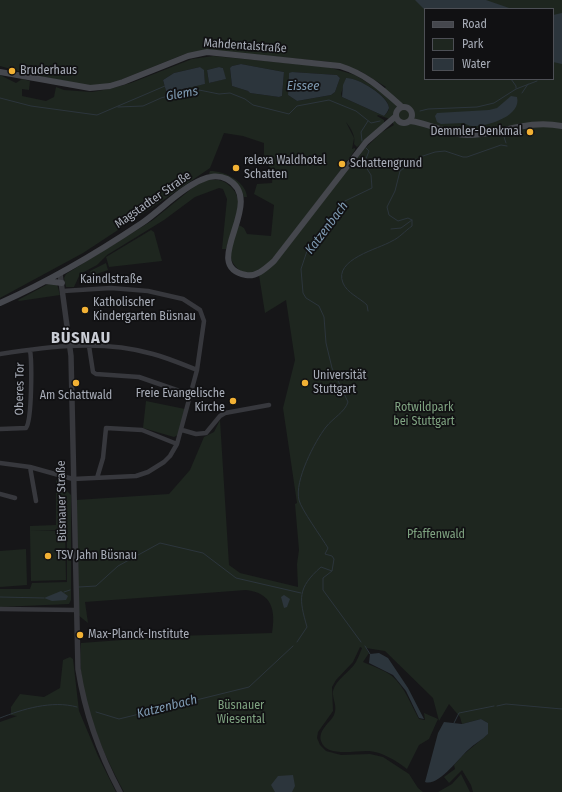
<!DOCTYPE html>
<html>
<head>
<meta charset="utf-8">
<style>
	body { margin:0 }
	#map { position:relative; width:562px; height:792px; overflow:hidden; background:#161618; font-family:"Fira Sans Condensed",sans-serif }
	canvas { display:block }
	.legend { position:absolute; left:424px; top:8px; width:130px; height:72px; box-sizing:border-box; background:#111113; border:1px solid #4d4f55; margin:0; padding:5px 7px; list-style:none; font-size:12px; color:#a8adb8 }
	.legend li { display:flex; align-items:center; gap:8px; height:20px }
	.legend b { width:20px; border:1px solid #4d4f55 }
</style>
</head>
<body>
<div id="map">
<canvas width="562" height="792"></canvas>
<ul class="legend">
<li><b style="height:5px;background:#45474d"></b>Road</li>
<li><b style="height:11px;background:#1e261f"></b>Park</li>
<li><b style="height:11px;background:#2c353c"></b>Water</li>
</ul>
</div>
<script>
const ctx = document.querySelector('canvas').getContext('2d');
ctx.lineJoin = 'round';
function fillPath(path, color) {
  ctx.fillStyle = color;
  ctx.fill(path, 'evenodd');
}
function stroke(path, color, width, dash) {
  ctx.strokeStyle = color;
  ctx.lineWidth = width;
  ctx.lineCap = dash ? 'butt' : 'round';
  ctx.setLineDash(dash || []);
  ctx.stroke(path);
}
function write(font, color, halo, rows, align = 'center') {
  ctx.font = font + ' "Fira Sans Condensed",sans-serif';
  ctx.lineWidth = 3.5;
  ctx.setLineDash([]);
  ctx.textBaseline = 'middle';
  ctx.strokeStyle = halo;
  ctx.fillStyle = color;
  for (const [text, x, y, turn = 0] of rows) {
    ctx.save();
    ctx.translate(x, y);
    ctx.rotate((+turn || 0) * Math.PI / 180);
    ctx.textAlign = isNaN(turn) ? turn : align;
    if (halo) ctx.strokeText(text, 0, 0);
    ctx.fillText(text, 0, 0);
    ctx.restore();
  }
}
fillPath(new Path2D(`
	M0 0H562V792H473L471 785 462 770 449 783 444 777 455 769 454 765 464 754 488 734V723L481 719 462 724 460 717 449 704 439 721 433 698 385 651 366 648 369 653 363 662C372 666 384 670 392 676 405 687 411 705 419 719L425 720 424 713 438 719 429 739 419 745 407 769C397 761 382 752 369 751 357 750 326 758 321 741 318 730 330 723 334 715 338 706 332 699 333 691 336 679 350 672 356 662 358 658 360 653 362 648L360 647 353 662 336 680 332 687 333 711 318 732 317 738 320 745 326 751 341 755 370 754 383 757 409 774 418 788 423 792H124C100 747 76 695 81 643L176 636 272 633C276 610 272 593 246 590L85 602 88 623 78 615 76 500 169 494 190 470 204 437 214 432 220 420 229 565 240 573 298 587 297 564 299 550 295 504 297 503 283 408 295 360 286 300 265 313 259 275 277 261 360 153 382 132 394 125 390 119 378 115 377 116 384 120V124L357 147 354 144C356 137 351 128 346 122L354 138 352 149 355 148V150L348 160 343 162 341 170 277 253C269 264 252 281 238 269 234 265 231 261 230 255 229 245 235 235 239 225L244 228 247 234 271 236 274 205 254 194 257 184 272 183 273 170 264 162V143L243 136 224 133 210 168 150 209 83 253 0 298V75L16 83 22 79 30 81 29 90 22 89V96L46 101 54 97 56 87 64 90 92 92 109 89 131 83 192 59 213 56 328 67 355 75 381 91 386 87 360 71 331 62 207 50 185 54 113 83 90 86 29 74 0 66ZM425 9H553V79H425ZM241 64 284 72 282 96 279 97 250 93 248 91 232 86 230 69 232 66ZM200 67 204 71 205 84 166 91 163 80 174 73ZM219 67 223 68 225 79 209 83 207 70ZM292 72 337 75 340 78 335 92 331 95 297 101 288 95 289 74ZM346 78C356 77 389 95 389 108 389 111 386 114 384 116L342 97 341 94Z
	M210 171C224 171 246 181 247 197H244C237 177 228 177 209 174Z
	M208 180C218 179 224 180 231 187 248 202 230 231 226 249H222L227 199 223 189 219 188 195 197 164 220 107 255 97 265 80 274 74 287H66L64 278 66 274 153 220 196 185Z
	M151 230 154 232 162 261 109 267 106 257Z
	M106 263 108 270 91 276 90 271Z
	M50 283 57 284 60 295 19 301 18 300Z
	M146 401 185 409 178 435 174 437 143 428Z
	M56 480 71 495V600L69 604 0 607V589H30L32 583 67 582V530L30 531V526L56 525Z
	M30 531H65L66 580 31 581Z
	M26 549 27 585 0 587V551Z
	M70 657 73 659 79 711 98 756 116 792H0V722L17 716 11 715V707L20 694 44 697 60 688 63 660Z
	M461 774 470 792H438L452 784Z`), '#1e261f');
fillPath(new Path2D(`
	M415 0H486L512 9 425 10Z
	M562 13V64L553 62V15Z
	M241 64 284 72 282 96 279 97 250 93 248 91 232 86 230 68 232 66Z
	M200 67 204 70 205 84 171 92 166 91 163 80 174 73Z
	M219 67 223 68 226 79 209 83 207 70Z
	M292 72 337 75 340 78 335 92 331 95 297 101 288 95 289 73Z
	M346 78C357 77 389 96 389 108 388 111 386 114 384 116L342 97 343 85Z
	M511 96 517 97C522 116 487 127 472 126 469 126 467 124 463 123 456 123 448 124 441 124L437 122 435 116 437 113 489 110 497 108Z
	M61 591 68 596 66 600 52 601 44 598Z
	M284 595 290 599 287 607 284 608 281 597Z
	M379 653 388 658 408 688 424 719 419 718 406 691 393 675 369 663 370 654Z
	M481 719 488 723V734C482 740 474 744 468 750 459 758 438 787 425 782L438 733 444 722 462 724Z
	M293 775 295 786 292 792H275L271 785 278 776Z`), '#2c353c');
stroke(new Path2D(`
	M511 79 516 86V88
	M522 93 528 84
	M0 98 31 106 97 115 165 86
	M118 107 143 106 161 98 168 96 174 97 199 90 219 94 230 93 245 99 253 105 289 114 297 106 329 100 356 111 371 123 380 121
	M420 111 428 109 477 107 494 103 516 89 537 81
	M504 137 506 143
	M362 141 361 132 368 121
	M420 157 435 152 445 151 463 157H467L501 145 507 146
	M391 229 401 228 412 220
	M368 311 367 305C360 298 347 293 343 283 333 259 379 249 392 241 399 238 405 231 412 226V220L408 218 398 221 389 215 387 207 395 191 400 171 416 159
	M332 571 323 578V590L361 642
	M79 587 96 586 118 566 160 543 203 553 236 578 301 593
	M64 592 70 590
	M0 597 44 598
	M297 642 307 627C299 599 297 588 321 567L332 571 334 559 332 556 325 554 328 548C322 538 301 509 299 500 294 481 315 441 326 427 333 418 345 412 348 402L332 368 326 343 324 317 319 306 306 298 303 293 301 269 307 251 345 201 372 188 371 175 364 164 369 151 366 148
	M365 646 370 654
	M497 706 506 704 562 709
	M96 712 119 719 249 687 293 646
	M0 718C23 709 52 700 77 707
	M454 723 459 713 494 706`), '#2c353c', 1);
stroke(new Path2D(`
	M89 346 93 372 96 374 139 377 191 395
	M0 354C50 346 103 340 153 354 168 358 182 364 197 370
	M0 429 26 428C32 420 32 362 30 350
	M182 430 196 434 206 433 220 416 225 413 269 405
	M0 463 30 467 73 479 136 476 148 472 164 462 170 456 177 444 197 370 204 321 200 310 183 299 148 291 111 288 63 291
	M30 467 36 501
	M97 478 103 458 106 428 142 430 177 444
	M0 494 15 498
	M0 609 75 610`), '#37383d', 4.5);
stroke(new Path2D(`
	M60 274 71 356 78 669C85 713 99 753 120 792`), '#37383d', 5.5);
stroke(new Path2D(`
	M0 72 90 88 110 86 123 82 188 56 207 52 340 66C366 74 382 89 402 107
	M396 115a8 8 0 1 1 16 0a8 8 0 1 1-16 0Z
	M410 121C430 123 447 135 467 135 501 135 525 119 562 126
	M46 281 62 283
	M0 303C50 281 97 253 142 223 161 210 180 189 201 180 209 176 219 175 227 179 269 201 197 266 246 275 257 277 266 268 274 261L366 142 396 116`), '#45474d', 6);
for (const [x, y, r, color] of [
	[12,71,4,"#f2b134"],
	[530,132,4,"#f2b134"],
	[342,164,4,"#f2b134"],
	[236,168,4,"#f2b134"],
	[85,310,4,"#f2b134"],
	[76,383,4,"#f2b134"],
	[305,383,4,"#f2b134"],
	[233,401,4,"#f2b134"],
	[48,556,4,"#f2b134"],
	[80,635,4,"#f2b134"]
]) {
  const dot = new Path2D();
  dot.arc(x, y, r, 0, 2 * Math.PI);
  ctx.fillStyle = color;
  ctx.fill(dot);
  stroke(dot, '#111113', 1.5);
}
write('12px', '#a8adb8', '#111113', [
	["Mahdentalstraße",245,46,4],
	["Magstadter Straße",153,200,-35],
	["Kaindlstraße",111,280],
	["Oberes Tor",20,389,-89],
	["Büsnauer Straße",62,501,-91]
]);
write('12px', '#a8adb8', '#111113', [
	["Bruderhaus",20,71],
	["Demmler-Denkmal",522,132,"right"],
	["relexa Waldhotel",244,161],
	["Schatten",244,175],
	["Schattengrund",350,164],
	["Katholischer",93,303],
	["Kindergarten Büsnau",93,317],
	["Universität",313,376],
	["Stuttgart",313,390],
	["Freie Evangelische",225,394,"right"],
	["Kirche",225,408,"right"],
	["Am Schattwald",76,396,"center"],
	["TSV Jahn Büsnau",56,556],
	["Max-Planck-Institute",88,635]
], 'left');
write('12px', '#7fa381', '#111113', [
	["Rotwildpark",424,408],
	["bei Stuttgart",424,422],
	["Pfaffenwald",436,535],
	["Büsnauer",241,706],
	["Wiesental",241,720]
]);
write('italic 13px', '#7f9bb3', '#111113', [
	["Eissee",303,86],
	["Glems",182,94,-10],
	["Katzenbach",327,228,-53],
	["Katzenbach",167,707,-14]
]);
ctx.letterSpacing = '1px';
write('bold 16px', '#c9ccd4', '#111113', [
	["BÜSNAU",81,339]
]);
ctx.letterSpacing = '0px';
</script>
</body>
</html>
